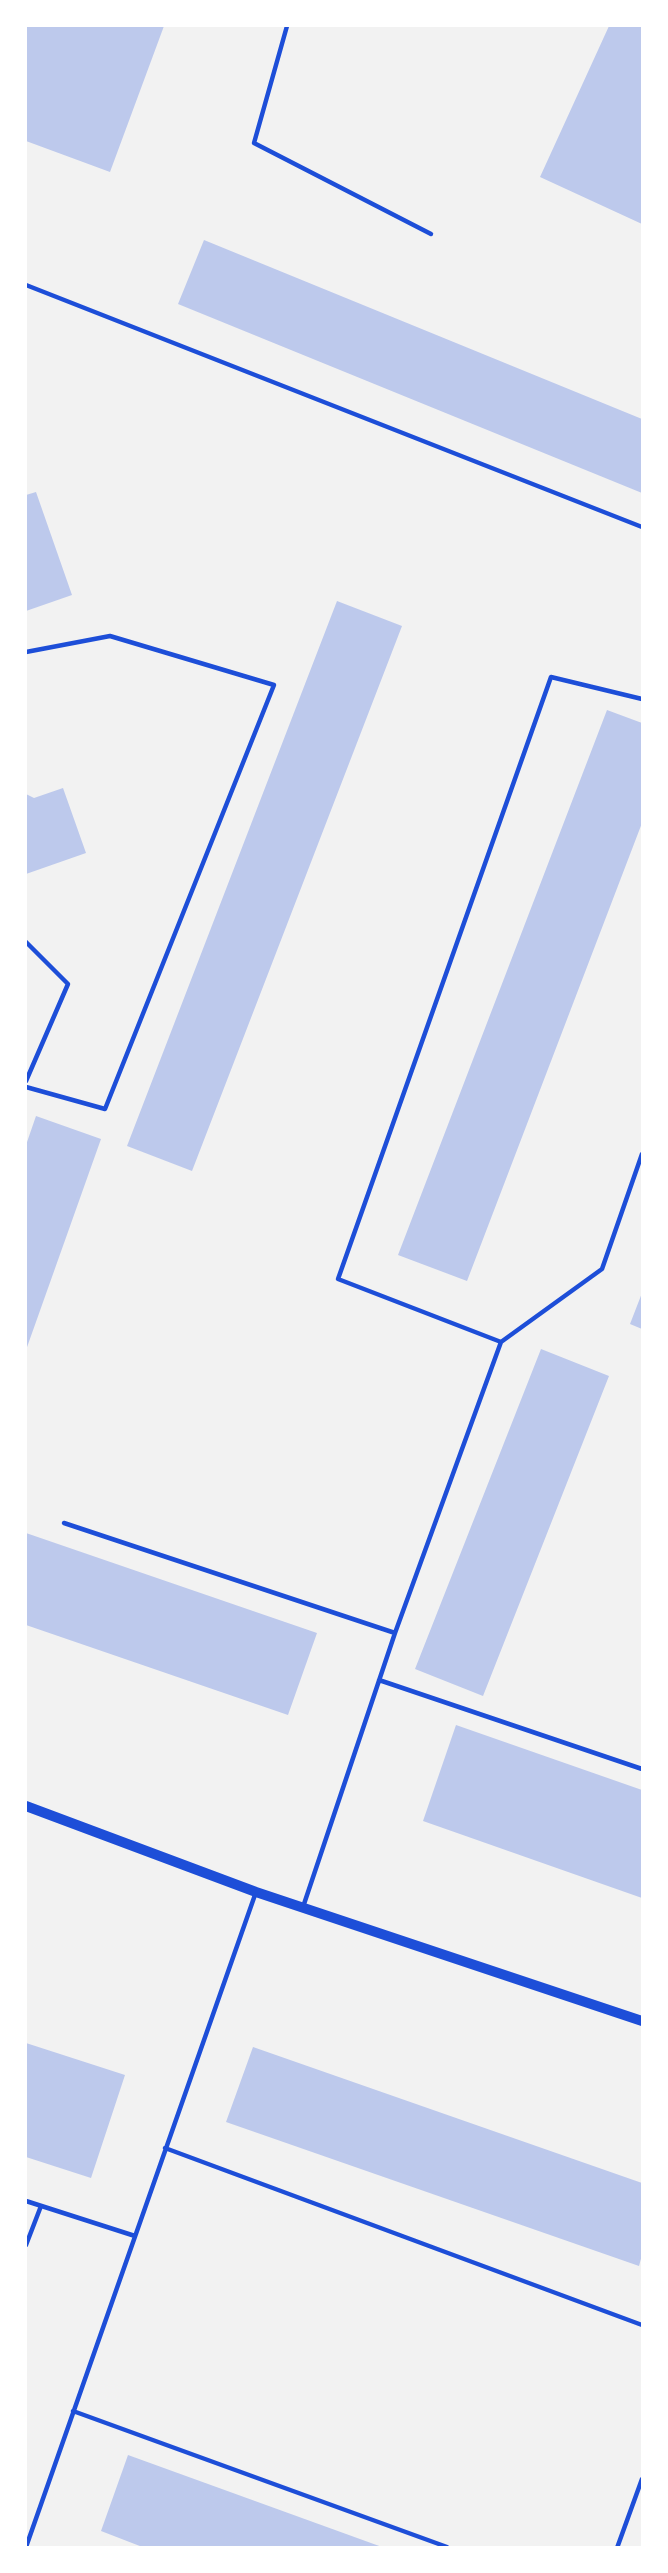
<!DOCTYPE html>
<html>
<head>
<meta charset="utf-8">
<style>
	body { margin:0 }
	#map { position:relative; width:668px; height:2573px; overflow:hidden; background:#f2f2f2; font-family:Barlow,sans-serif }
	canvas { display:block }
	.frame { position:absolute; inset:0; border:27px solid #fff; pointer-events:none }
</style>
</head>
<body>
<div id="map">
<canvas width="668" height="2573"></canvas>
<div class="frame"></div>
</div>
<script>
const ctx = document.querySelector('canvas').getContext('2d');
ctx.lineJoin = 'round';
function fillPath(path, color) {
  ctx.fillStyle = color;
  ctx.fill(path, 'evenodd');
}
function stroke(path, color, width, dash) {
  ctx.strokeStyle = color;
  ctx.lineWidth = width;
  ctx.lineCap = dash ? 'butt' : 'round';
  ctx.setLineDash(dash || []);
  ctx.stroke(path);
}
fillPath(new Path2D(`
	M26 26H164L110 172 26 141Z
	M609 26H642V224L540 177Z
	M204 240 642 419V493L178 304Z
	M36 492 72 595 26 611V495Z
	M337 601 402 626 192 1171 127 1146Z
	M607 710 642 723V823L467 1281 398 1255Z
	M63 788 86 853 26 874V794L34 798Z
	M36 1116 101 1139 26 1350V1145Z
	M642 1293V1329L630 1324Z
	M541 1349 609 1376 483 1696 415 1669Z
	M26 1533 317 1633 288 1715 26 1625Z
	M456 1725 642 1790V1898L423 1821Z
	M26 2043 125 2075 91 2178 26 2157Z
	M253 2047 642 2183V2255L639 2266 226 2122Z
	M128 2455 382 2547V2548H145L101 2531Z`), '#bdc9ec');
stroke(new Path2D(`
	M287 26 254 143 431 234
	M26 285 642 527
	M26 652 110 636 274 685 105 1109 26 1087
	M26 942 68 984 26 1081
	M501 1342 338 1279 551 677 642 699
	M64 1523 395 1633
	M379 1680 642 1769
	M303 1907 395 1633 501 1342 602 1269 642 1154
	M165 2148 642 2325
	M26 2201 135 2236
	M26 2245 41 2206
	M73 2411 447 2547
	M26 2547 256 1892
	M617 2548 642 2479`), '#1d4ed8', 4.5);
stroke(new Path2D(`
	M26 1806 256 1892 642 2021`), '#1d4ed8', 10);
</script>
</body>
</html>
